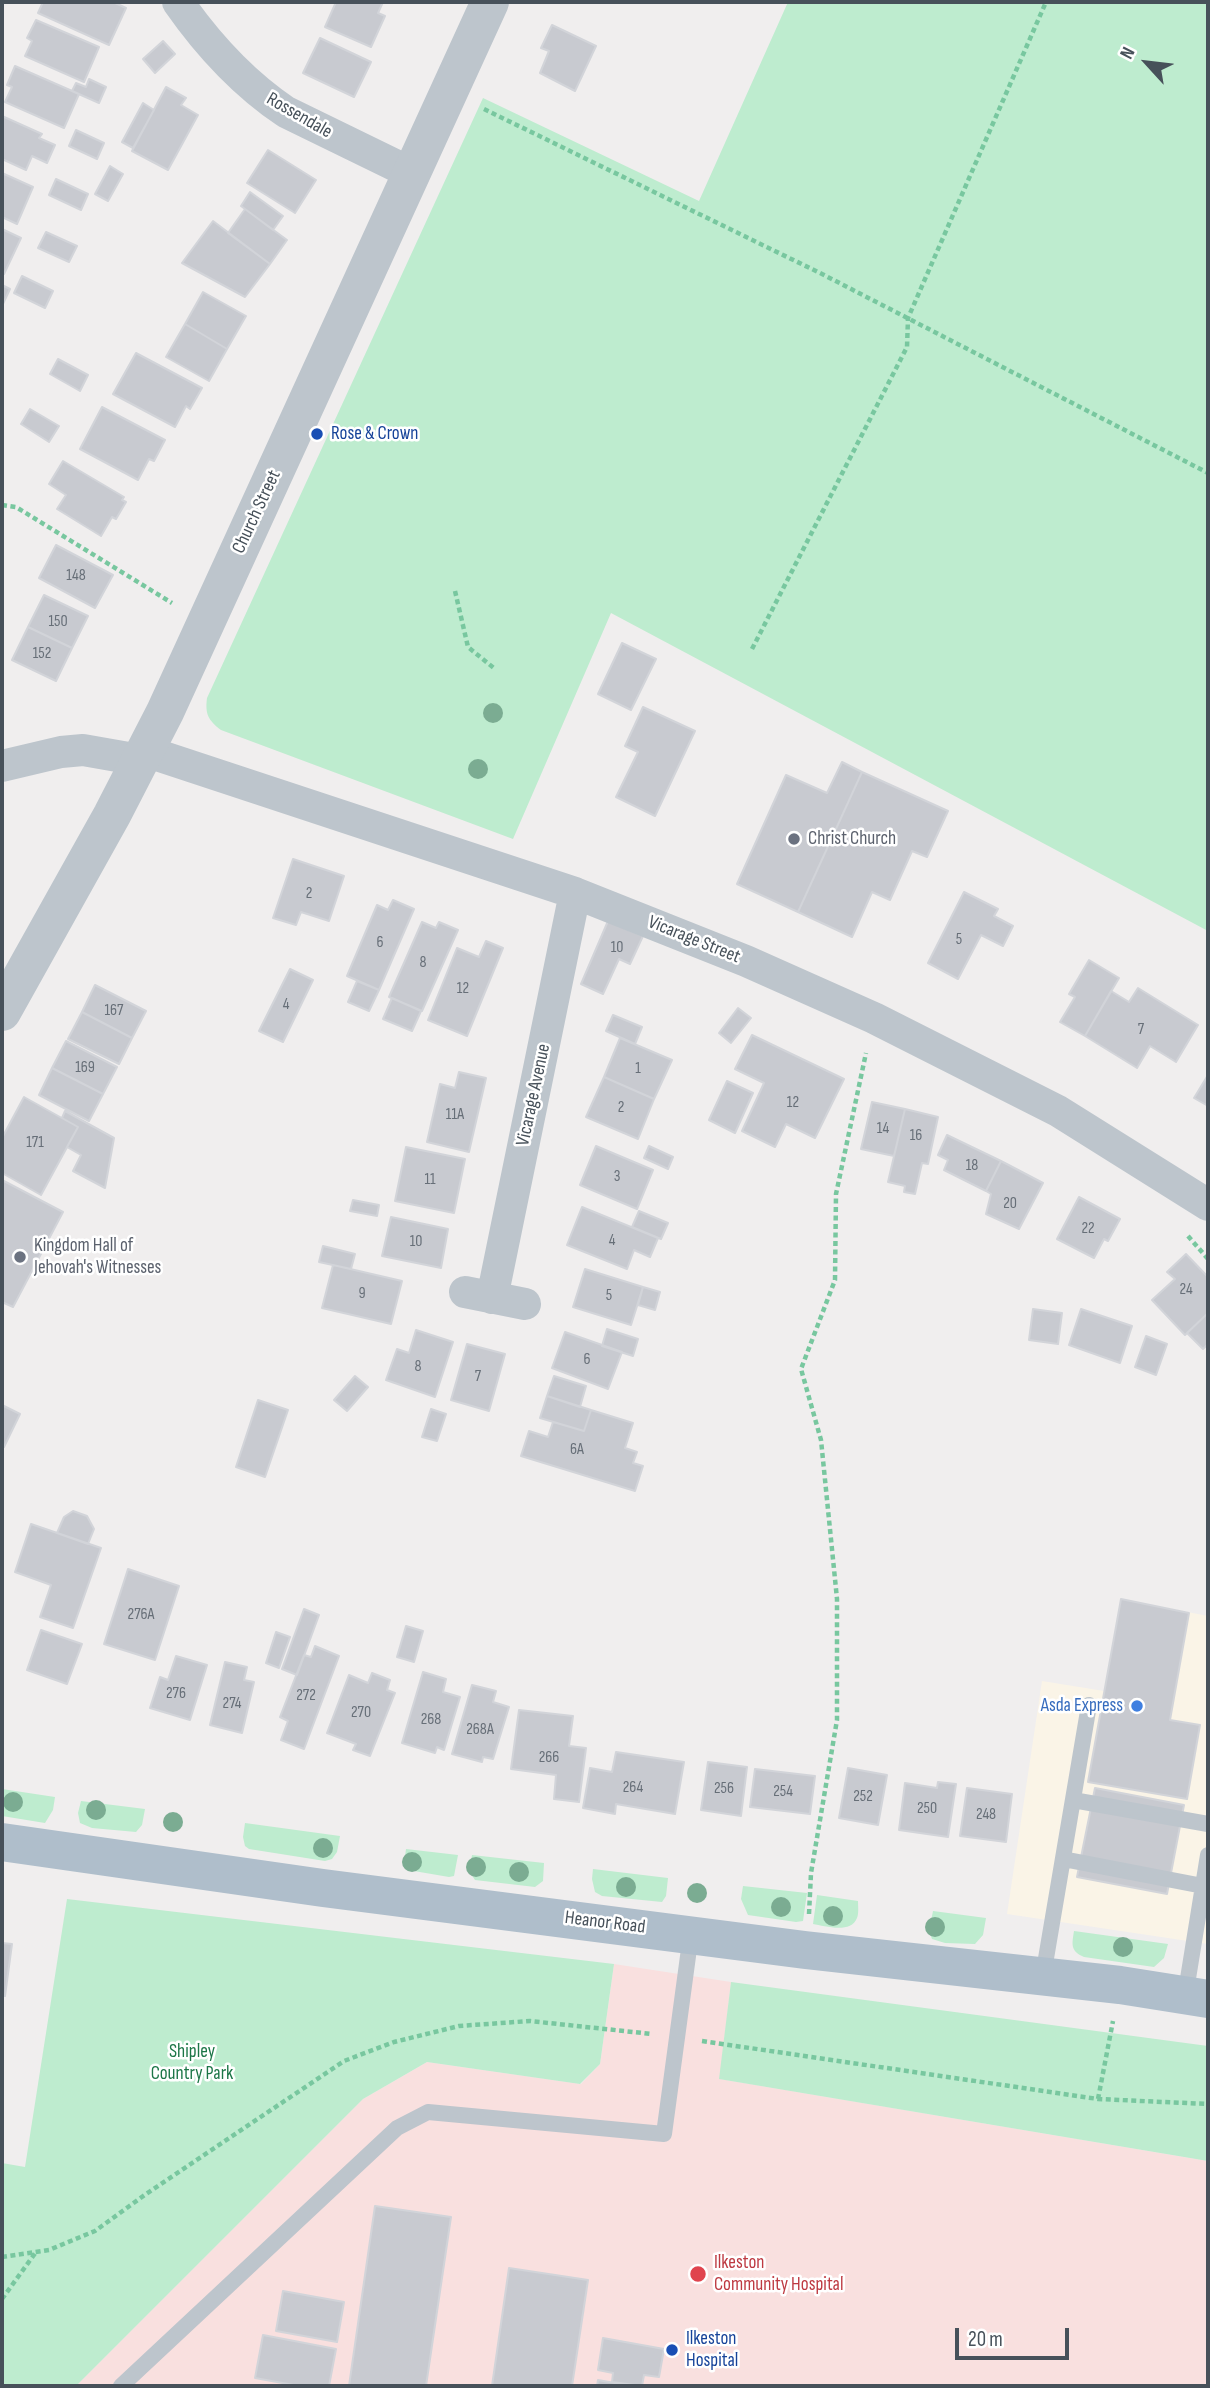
<!DOCTYPE html>
<html>
<head>
<meta charset="utf-8">
<style>
	body { margin:0 }
	#map { position:relative; width:1210px; height:2388px; overflow:hidden; background:#f0eeee; font-family:"Sofia Sans Condensed",sans-serif }
	canvas { display:block }
	.frame { position:absolute; inset:0; border:4px solid #47515a; pointer-events:none }
	.north { position:absolute; left:1112px; top:28px; width:70px; height:70px; -webkit-text-stroke:5px #fff; paint-order:stroke; rotate:297deg; font-size:19px; font-weight:700; line-height:28px; text-align:center; color:#47515a }
	.north::after { content:''; display:block; margin:auto; width:24px; height:32px; background:#47515a; clip-path:polygon(50% 0,100% 100%,50% 72%,0 100%) }
	.scale { position:absolute; left:955px; top:2328px; width:114px; height:32px; box-sizing:border-box; border:4px solid #47515a; border-top:0; padding-left:9px; font-size:21px; line-height:24px; white-space:nowrap; color:#47515a; -webkit-text-stroke:5px #fff; paint-order:stroke }
</style>
</head>
<body>
<div id="map">
<canvas width="1210" height="2388"></canvas>
<div class="frame"></div>
<div class="north">N</div>
<div class="scale">20 m</div>
</div>
<script>
const ctx = document.querySelector('canvas').getContext('2d');
ctx.lineJoin = 'round';
function fillPath(path, color) {
  ctx.fillStyle = color;
  ctx.fill(path, 'evenodd');
}
function stroke(path, color, width, dash) {
  ctx.strokeStyle = color;
  ctx.lineWidth = width;
  ctx.lineCap = dash ? 'butt' : 'round';
  ctx.setLineDash(dash || []);
  ctx.stroke(path);
}
function write(font, color, halo, rows, align = 'center') {
  ctx.font = font + ' "Sofia Sans Condensed",sans-serif';
  ctx.lineWidth = 5;
  ctx.setLineDash([]);
  ctx.textBaseline = 'middle';
  ctx.strokeStyle = halo;
  ctx.fillStyle = color;
  for (const [text, x, y, turn = 0] of rows) {
    ctx.save();
    ctx.translate(x, y);
    ctx.rotate((+turn || 0) * Math.PI / 180);
    ctx.textAlign = isNaN(turn) ? turn : align;
    if (halo) ctx.strokeText(text, 0, 0);
    ctx.fillText(text, 0, 0);
    ctx.restore();
  }
}
fillPath(new Path2D(`
	M1121 1599 1208 1616V1944L1007 1914 1042 1681 1104 1691Z`), '#faf4e7');
fillPath(new Path2D(`
	M614 1964 731 1982 720 2079 1208 2161V2386H76L363 2099 427 2062 581 2084 600 2064Z`), '#f9e0df');
fillPath(new Path2D(`
	M788 2H1208V931L611 613 513 839 221 730C208 720 205 714 207 698L483 98 699 201Z
	M2 1789 55 1797 53 1810 45 1823 2 1816Z
	M81 1801 145 1809 142 1825 136 1832 92 1828 80 1823 78 1813Z
	M245 1823 340 1836 337 1852 332 1859 325 1861 249 1849 245 1846 243 1837Z
	M406 1849 458 1855 454 1876 449 1877 408 1870 404 1864Z
	M472 1855 544 1863 543 1881 535 1887 475 1880 469 1871Z
	M593 1869 668 1878 666 1896 662 1902 602 1896 595 1892 592 1879Z
	M743 1886 807 1893 803 1921 796 1922 748 1915 741 1899Z
	M817 1895 858 1901C858 1906 859 1914 857 1918 851 1934 825 1926 813 1924Z
	M67 1899 614 1964 600 2064 580 2084 427 2062 363 2099 76 2386H2V2163L25 2167Z
	M933 1911 986 1918 983 1935 975 1944 945 1943 932 1939 929 1931Z
	M1074 1931 1168 1944 1164 1958 1154 1967 1084 1957C1070 1951 1072 1944 1074 1931Z
	M731 1982 1208 2046V2161L719 2079Z`), '#beeccf');
const building = new Path2D(`
	M43 2H113L126 8 109 45 38 13Z
	M336 2H383L378 13 385 16 371 47 325 27Z
	M36 20 99 47 84 82 25 56 32 41 27 38Z
	M552 25 596 46 575 91 540 73 549 51 541 48Z
	M320 38 371 62 354 97 303 73Z
	M163 41 175 54 155 73 143 59Z
	M15 66 79 94 64 128 5 102 12 87 7 85Z
	M89 79 106 87 99 103 72 91 76 83 86 87Z
	M166 87 186 98 181 105 198 115 168 170 132 151Z
	M143 103 154 110 133 148 122 142Z
	M2 116 42 134 39 138 55 145 47 163 32 156 26 170 2 159Z
	M76 130 104 143 97 159 69 146Z
	M268 150 316 180 295 213 247 183Z
	M110 166 123 174 108 201 95 194Z
	M2 173 33 187 17 224 2 217Z
	M56 179 88 194 81 210 49 195Z
	M250 192 283 216 273 230 241 206Z
	M245 209 287 240 270 264 228 233Z
	M213 221 270 264 245 297 182 263Z
	M2 229 21 238 4 274 2 273Z
	M46 232 77 246 69 262 38 248Z
	M22 276 53 291 45 308 14 293Z
	M2 285 10 289 2 306Z
	M203 292 246 316 227 349 185 324Z
	M185 324 227 349 209 381 166 357Z
	M136 353 202 388 190 409 186 406 175 427 113 394Z
	M58 359 88 375 80 391 50 374Z
	M102 407 165 440 154 461 149 459 138 480 80 449Z
	M30 409 59 426 49 442 21 424Z
	M63 461 124 497 122 500 126 502 116 519 112 517 101 536 57 509 66 495 49 484Z
	M56 545 113 575 95 608 39 578Z
	M44 595 88 616 72 648 28 627Z
	M28 627 72 648 56 681 12 660Z
	M622 643 656 659 631 710 598 694Z
	M643 707 695 731 655 816 616 797 638 752 625 746Z
	M842 762 862 772 798 912 737 884 786 775 827 793Z
	M862 772 948 811 927 857 912 851 890 900 872 892 852 937 798 912Z
	M293 859 344 876 329 921 301 912 296 925 273 918Z
	M964 892 998 909 994 916 1013 926 1003 946 981 935 958 979 928 963Z
	M393 900 414 909 379 990 347 976 377 905 388 910Z
	M608 921 643 936 630 964 619 959 603 994 581 984Z
	M422 922 436 928 439 922 458 930 422 1011 389 997Z
	M486 941 503 948 467 1036 428 1020 457 948 479 957Z
	M1089 960 1119 978 1085 1036 1060 1022 1075 997 1069 994Z
	M290 969 313 980 283 1042 259 1031Z
	M357 981 379 990 369 1011 348 1002Z
	M95 985 146 1011 132 1038 82 1012Z
	M1138 988 1198 1025 1176 1062 1150 1046 1137 1068 1085 1036 1111 991 1129 1002Z
	M392 998 421 1011 412 1031 383 1019Z
	M738 1008 751 1018 731 1043 719 1033Z
	M82 1012 132 1038 119 1064 68 1039Z
	M613 1015 642 1027 635 1044 606 1031Z
	M752 1035 844 1079 815 1138 786 1124 775 1147 742 1131 764 1083 735 1069Z
	M620 1038 672 1060 654 1099 604 1077Z
	M66 1041 117 1067 103 1094 52 1068Z
	M52 1068 103 1094 89 1121 39 1095Z
	M459 1072 486 1078 469 1152 427 1142 440 1084 455 1088Z
	M1208 1075V1106L1194 1098Z
	M604 1077 654 1099 638 1139 586 1117Z
	M727 1081 753 1093 735 1133 709 1120Z
	M24 1097 78 1127 41 1195 2 1173V1138Z
	M872 1102 905 1109 894 1156 861 1149Z
	M905 1109 938 1117 928 1164 922 1163 915 1194 904 1192 905 1186 888 1182Z
	M65 1111 114 1138 105 1188 73 1171 81 1155 67 1147 78 1127 62 1118Z
	M947 1135 1001 1161 986 1191 944 1170 948 1160 938 1155Z
	M596 1146 653 1170 637 1209 580 1185Z
	M649 1146 673 1157 668 1169 644 1158Z
	M406 1147 465 1159 454 1213 395 1201Z
	M1001 1161 1043 1183 1019 1229 986 1214 991 1194 986 1191Z
	M2 1180 63 1212 13 1307 2 1302Z
	M1079 1197 1120 1219 1108 1241 1104 1239 1094 1258 1057 1239Z
	M353 1200 379 1205 377 1216 350 1211Z
	M582 1207 658 1238 650 1257 634 1250 627 1269 567 1245Z
	M639 1211 668 1223 661 1239 632 1227Z
	M391 1217 448 1229 441 1268 382 1256Z
	M323 1246 355 1254 351 1269 319 1262Z
	M1186 1254 1208 1277V1313L1185 1335 1152 1300 1175 1279 1167 1272Z
	M333 1265 402 1281 391 1324 322 1308Z
	M585 1269 643 1287 631 1325 573 1307Z
	M643 1287 660 1292 655 1310 638 1305Z
	M1033 1309 1062 1313 1058 1344 1029 1340Z
	M1081 1309 1132 1326 1120 1363 1069 1345Z
	M1207 1314 1208 1344 1203 1349 1187 1333Z
	M607 1329 638 1339 633 1356 602 1346Z
	M416 1330 453 1342 435 1397 386 1380 397 1349 409 1353Z
	M565 1332 622 1352 608 1389 552 1368Z
	M1146 1336 1167 1344 1156 1375 1135 1367Z
	M467 1344 505 1354 489 1411 451 1400Z
	M355 1376 368 1387 347 1411 334 1400Z
	M554 1376 586 1386 580 1407 547 1396Z
	M547 1396 591 1410 584 1431 540 1418Z
	M258 1400 288 1410 265 1477 236 1467Z
	M2 1405 20 1414 4 1447 2 1446Z
	M431 1409 446 1414 437 1441 422 1437Z
	M591 1410 633 1423 625 1448 637 1452 633 1463 643 1466 635 1491 521 1456 529 1431 548 1437 553 1422 584 1431Z
	M73 1511 87 1516 94 1529 88 1544 57 1533 64 1517Z
	M31 1524 101 1548 73 1628 40 1617 51 1585 15 1572Z
	M128 1569 179 1586 155 1660 104 1644Z
	M1121 1599 1189 1613 1170 1720 1200 1725 1187 1799 1088 1782Z
	M304 1609 319 1615 297 1675 282 1669Z
	M406 1626 423 1631 414 1662 397 1657Z
	M41 1630 82 1644 67 1684 27 1670Z
	M276 1632 290 1637 279 1668 266 1663Z
	M315 1646 339 1656 304 1749 281 1740 288 1721 280 1717 304 1655 311 1657Z
	M176 1656 207 1665 190 1720 150 1708 160 1677 168 1680Z
	M225 1662 247 1667 244 1680 254 1682 242 1733 210 1725Z
	M423 1672 446 1679 443 1692 460 1697 444 1750 437 1747 435 1753 402 1743Z
	M372 1673 390 1680 387 1690 395 1693 370 1756 353 1750 356 1744 327 1733 349 1675 368 1683Z
	M472 1685 496 1691 493 1702 509 1707 493 1759 483 1757 482 1762 452 1754Z
	M519 1710 573 1716 569 1746 586 1748 579 1802 554 1799 556 1775 511 1769Z
	M616 1752 684 1762 675 1814 616 1804 615 1814 583 1808 590 1768 612 1772Z
	M708 1762 747 1767 741 1816 701 1810Z
	M848 1768 887 1775 878 1825 839 1818Z
	M755 1769 815 1776 810 1814 750 1807Z
	M938 1782 956 1784 948 1837 899 1830 905 1783 937 1788Z
	M967 1788 1012 1794 1006 1842 960 1836Z
	M1095 1788 1184 1805 1167 1894 1077 1877Z
	M2 1943 12 1944 5 1996 2 1995Z
	M375 2206 451 2217 426 2386H349Z
	M509 2268 588 2280 572 2386H492Z
	M283 2291 344 2302 337 2342 276 2331Z
	M263 2335 336 2349 329 2386H299L255 2378Z
	M603 2338 664 2349 659 2377 644 2375 642 2386 612 2382 613 2373 598 2370Z
	M598 2380 626 2385 637 2386H597Z`);
fillPath(building, '#c8cad0');
stroke(building, '#d2d4d9', 2);
stroke(new Path2D(`
	M484 109 822 274 1208 473
	M2 505 16 507 172 603
	M455 591 468 647 495 669
	M752 649 907 347 908 318 1046 2
	M1188 1236 1208 1259
	M809 1914 811 1873 837 1720V1599L821 1440 801 1369 835 1280 836 1194 866 1053
	M702 2041 1098 2099 1208 2104
	M1098 2099 1113 2021
	M2 2257 49 2250 95 2231 146 2194 344 2061 394 2042 459 2026 530 2021 652 2034
	M2 2299 36 2252`), '#78c79f', 4.5, [5, 3.5]);
stroke(new Path2D(`
	M1073 1800 1208 1824
	M1063 1859 1203 1886
	M1043 1976 1089 1705
	M1185 1997 1208 1855
	M121 2386 397 2128 428 2112 664 2134 691 1934`), '#bdc5cc', 16);
stroke(new Path2D(`
	M178 2C208 45 243 83 286 112L411 173
	M145 751 575 893 746 961 874 1018 1058 1111 1208 1205
	M2 766 61 752 83 750 140 760
	M465 1292 525 1304
	M492 1298 575 893`), '#bdc5cc', 32);
stroke(new Path2D(`
	M2 1012 112 815 165 712 490 2`), '#bdc5cc', 38);
stroke(new Path2D(`
	M2 1842 323 1888 805 1950 1120 1985 1208 1999`), '#afbecb', 38);
ctx.fillStyle = '#7bac92';
for (const [x, y] of [
	[493,713],
	[478,769],
	[13,1802],
	[96,1810],
	[173,1822],
	[323,1848],
	[412,1862],
	[476,1867],
	[519,1872],
	[626,1887],
	[697,1893],
	[781,1907],
	[833,1916],
	[935,1927],
	[1123,1947]
]) {
  ctx.beginPath();
  ctx.arc(x, y, 10, 0, 2 * Math.PI);
  ctx.fill();
}
for (const [x, y, r, color] of [
	[317,434,7,"#1a4fb4"],
	[794,839,7,"#6b7280"],
	[20,1257,7,"#6b7280"],
	[1137,1706,7,"#3f7fe0"],
	[698,2274,9,"#e0444e"],
	[672,2350,7,"#1a4fb4"]
]) {
  const dot = new Path2D();
  dot.arc(x, y, r, 0, 2 * Math.PI);
  ctx.fillStyle = color;
  ctx.fill(dot);
  stroke(dot, '#fff', 2.5);
}
write('16px', '#676f78', null, [
	["148",76,576],
	["150",58,622],
	["152",42,654],
	["2",309,894],
	["5",959,940],
	["6",380,943],
	["10",617,948],
	["8",423,963],
	["12",463,989],
	["4",286,1005],
	["167",114,1011],
	["7",1141,1030],
	["169",85,1068],
	["1",638,1069],
	["12",793,1103],
	["2",621,1108],
	["11A",455,1115],
	["14",883,1129],
	["16",916,1136],
	["171",35,1143],
	["18",972,1166],
	["3",617,1177],
	["11",430,1180],
	["20",1010,1204],
	["22",1088,1229],
	["4",612,1241],
	["10",416,1242],
	["24",1186,1290],
	["9",362,1294],
	["5",609,1296],
	["6",587,1360],
	["8",418,1367],
	["7",478,1377],
	["6A",577,1450],
	["276A",141,1615],
	["276",176,1694],
	["272",306,1696],
	["274",232,1704],
	["270",361,1713],
	["268",431,1720],
	["268A",480,1730],
	["266",549,1758],
	["264",633,1788],
	["256",724,1789],
	["254",783,1792],
	["252",863,1797],
	["250",927,1809],
	["248",986,1815]
]);
write('19px', '#47515a', '#fff', [
	["Rossendale",299,116,30],
	["Church Street",257,512,-65],
	["Vicarage Street",694,940,22],
	["Vicarage Avenue",534,1095,-78],
	["Heanor Road",605,1923,7]
]);
write('19px', '#164399', '#fff', [
	["Rose & Crown",331,434],
	["Ilkeston",686,2339],
	["Hospital",686,2361]
], 'left');
write('19px', '#5b616d', '#fff', [
	["Christ Church",808,839],
	["Kingdom Hall of",34,1246],
	["Jehovah's Witnesses",34,1268]
], 'left');
write('19px', '#366cbe', '#fff', [
	["Asda Express",1123,1706]
], 'right');
write('19px', '#1c7647', '#fff', [
	["Shipley",192,2052],
	["Country Park",192,2074]
]);
write('19px', '#be3a42', '#fff', [
	["Ilkeston",714,2263],
	["Community Hospital",714,2285]
], 'left');
</script>
</body>
</html>
